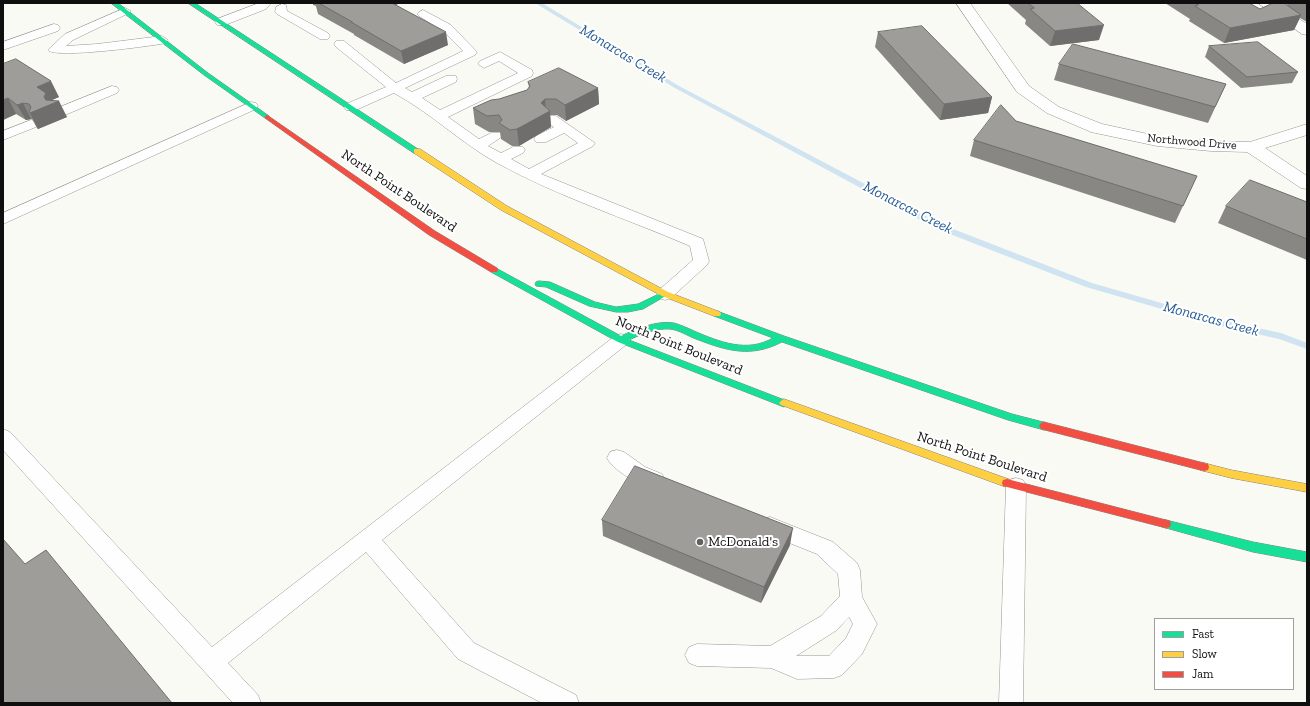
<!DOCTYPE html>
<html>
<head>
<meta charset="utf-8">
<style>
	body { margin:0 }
	#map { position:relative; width:1310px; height:706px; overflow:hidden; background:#fafaf5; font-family:"Zilla Slab",serif }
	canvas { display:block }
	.frame { position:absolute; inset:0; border:4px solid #0f0f0f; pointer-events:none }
	.legend { position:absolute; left:1154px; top:618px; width:140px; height:72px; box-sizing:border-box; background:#fff; border:1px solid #9f9f9f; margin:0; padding:5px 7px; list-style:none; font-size:12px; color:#0f0f0f }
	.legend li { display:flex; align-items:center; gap:8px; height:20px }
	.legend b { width:20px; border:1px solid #9f9f9f }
</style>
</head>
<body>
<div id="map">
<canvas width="1310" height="706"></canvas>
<div class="frame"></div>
<ul class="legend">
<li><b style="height:5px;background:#16e098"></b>Fast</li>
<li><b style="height:5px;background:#ffcf43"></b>Slow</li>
<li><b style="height:5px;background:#f24e42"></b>Jam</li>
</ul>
</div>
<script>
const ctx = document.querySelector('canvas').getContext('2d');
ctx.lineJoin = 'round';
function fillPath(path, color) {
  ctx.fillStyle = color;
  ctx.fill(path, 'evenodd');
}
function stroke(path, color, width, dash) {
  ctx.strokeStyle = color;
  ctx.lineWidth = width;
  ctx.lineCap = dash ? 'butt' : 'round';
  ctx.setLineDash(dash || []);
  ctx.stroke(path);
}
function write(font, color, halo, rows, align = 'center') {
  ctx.font = font + ' "Zilla Slab",serif';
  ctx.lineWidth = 4;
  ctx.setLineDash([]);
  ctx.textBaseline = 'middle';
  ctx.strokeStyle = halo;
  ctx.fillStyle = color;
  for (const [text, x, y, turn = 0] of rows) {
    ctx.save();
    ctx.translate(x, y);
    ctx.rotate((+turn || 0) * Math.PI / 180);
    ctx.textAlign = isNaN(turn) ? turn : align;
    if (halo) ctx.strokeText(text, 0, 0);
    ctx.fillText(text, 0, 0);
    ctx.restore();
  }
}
fillPath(new Path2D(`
	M535 3H542L679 86 943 225 1092 283 1217 319 1281 333 1307 343V349L1279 339 1217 325 1086 287 937 229 675 88Z`), '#cfe3f1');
const lane = new Path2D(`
	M259 3H271L266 9 225 25H217L215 22 217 19Z
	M282 4 286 5 287 11 328 33 330 36 328 39H320L277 14 275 12 276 7Z
	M125 8 131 11 129 13 73 40 66 46 97 44 162 36 168 40 166 43C152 46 54 59 48 50L65 34Z
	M423 10 451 25 477 52 475 55 405 88 412 92 446 76H456L457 79 456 82 422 98 440 110 518 73 499 61 484 68 478 64 480 61 500 52 532 70 533 73 532 76 448 117 479 139 491 133H501L503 136 488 146 501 153 513 147H523L525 150 523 153 511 159 529 169 578 143 564 133 546 142H536L534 139 536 136 554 127 544 119 546 116H556L595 143 593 146 541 174 703 239 709 261 707 265 671 298 665 300 659 298 657 294 659 290 693 260 690 246C625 218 559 197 497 163 461 143 431 113 394 93L356 110H346L344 107 346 104 386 87 336 47 334 44 336 41H344L396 83 463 51 443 31 419 16 417 14 419 12Z
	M54 24 58 25 60 28 58 31 3 50V42Z
	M112 86 117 87 119 90 117 93 65 115H55L53 112 55 109Z
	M251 102 256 103 258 106 256 109 3 224V213Z
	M31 120 36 121 38 124 36 127 3 140V131Z
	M621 334 627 336 630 340 627 344 382 540 474 643 576 695 579 703H542L458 659 366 552 228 663 258 695 261 703H233L3 450V429L10 432 212 647 615 336Z
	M617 450 624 452 645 467 662 474 665 480 662 486C647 491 614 472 607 458L610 452Z
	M1016 478 1023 480 1026 486 1023 703H999L1006 486 1009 480Z
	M770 517 833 542 857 563 860 570 862 597 877 624 862 654 842 675 834 678 797 679 771 668 697 666 689 663 685 655 689 647 697 644 770 646 821 616 840 596 838 574 817 554 762 532 759 526 762 520ZM849 617 853 624 846 638 829 656H796L837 630Z`);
const street = new Path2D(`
	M956 3H970L1029 86 1059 107 1102 124 1157 136 1211 141 1250 142 1307 124V135L1265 148 1307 176V189L1301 188 1247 152 1211 151 1157 146 1091 132 1047 113 1017 92Z
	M1258 3H1274L1307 24V35L1302 34Z`);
const fast = new Path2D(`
	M111 3H118L208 73 269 116V118H265L204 75Z
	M188 3H195L421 151 420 153H414Z
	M494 267 621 336C636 329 657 320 674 323 681 325 688 328 694 331 720 342 747 353 773 338L714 316 713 314 714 312 717 311 784 336 1012 414 1047 423 1049 426 1047 429 1044 430 1008 420 782 342C751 358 727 351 696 339 688 336 679 330 670 329 656 328 642 334 629 340L787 401 789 403 787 405 784 407 618 342 491 272 490 270Z
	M539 281 550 282 595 302 616 307 638 304 665 291 669 294 643 309 628 312H616L589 306 546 287 536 286 535 284 536 282Z
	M1166 520 1253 542 1307 552V562L1253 552 1166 528 1162 527 1161 524 1162 521Z`);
const slow = new Path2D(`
	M414 149H420L507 206 668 292 720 312 721 314 720 316H714L662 296 501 210 414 153Z
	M784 399 1011 480 1012 483 1011 486 1007 487 1003 486 781 405 779 403 781 401Z
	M1204 463 1231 470 1307 484V492L1231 478 1200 470 1199 467 1200 464Z`);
const jam = new Path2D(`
	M267 115 435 231 497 268 498 270 497 272H491L429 235 265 118V116Z
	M1044 422 1204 463 1208 464 1209 467 1208 470 1204 471 1041 429 1039 426 1041 423Z
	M1007 479 1166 520 1170 521 1171 524 1170 527 1166 528 1007 487 1003 486 1002 483 1003 480Z`);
stroke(lane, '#959593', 1);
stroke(street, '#959593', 1);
stroke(fast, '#828280', 1);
stroke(slow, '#828280', 1);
stroke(jam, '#828280', 1);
fillPath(lane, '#fefefe');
fillPath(street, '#fefefe');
fillPath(fast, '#16e098');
fillPath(slow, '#ffcf43');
fillPath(jam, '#f24e42');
fillPath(new Path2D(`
	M313 3H400L396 5 448 45 404 64 354 35V34L318 14 316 6 313 5Z
	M1007 3H1077L1099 40 1050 46 1025 24 1026 20Z
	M1165 3H1249L1260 9 1287 5 1288 3H1307V22L1300 18 1294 30 1224 43 1189 21 1190 19Z
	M878 32 992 97 988 113 940 120 875 47Z
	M1209 46 1298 72 1292 83 1241 88 1205 57Z
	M3 64 59 97 51 100 67 117 38 129 37 128 32 119 26 120 16 114 3 120Z
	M1059 64 1226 84 1208 123 1054 80Z
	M528 82 598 88 599 104 566 121 557 115H550L551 127 519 146H512L501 139 500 132H489L475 124 473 108 527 90 529 87Z
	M1016 121 1197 176 1175 223 970 156 974 140Z
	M1307 202V260L1218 223 1226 206Z
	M602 520 790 545 761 603 603 536Z`), '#888784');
fillPath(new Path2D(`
	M382 3H400L384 10Z
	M1301 15 1294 30 1224 43 1230 28Z
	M1104 25 1099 40 1050 46 1055 31Z
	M446 32 448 45 404 64 401 51Z
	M51 81 59 97 50 101H59L67 117 38 129 30 113 37 87Z
	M598 88 599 104 566 121 565 105Z
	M992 97 988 113 940 120 944 104Z
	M8 98 16 114 3 120V100Z
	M545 99 546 113 550 111 551 127 519 146 517 129 541 103Z
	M23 103 31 119 26 120 17 105Z
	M793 528 790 545 761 603 764 587Z`), '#6f6e6c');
const building = new Path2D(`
	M319 3H392L446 32 401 51 351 22H352Z
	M1028 3H1077L1104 25 1055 31 1030 9 1034 8Z
	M1195 3H1249L1260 9 1273 3H1284L1301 15 1230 28 1195 6 1198 5Z
	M922 26 992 97 944 104 878 32Z
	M1258 42 1298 72 1247 77 1209 46Z
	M1073 44 1226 84 1215 107 1059 64Z
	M16 59 51 81 37 87 46 93 44 97 46 100 59 101 30 113 29 112 31 107 29 104 23 103 17 105 8 98 3 100V64Z
	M559 68 598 88 565 105 556 99H545L541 103 550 111 517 129 510 130 499 123 502 120 499 115 487 116 473 108 491 100 499 99 527 90 530 86 528 82Z
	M1001 105 1016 121 1197 176 1183 206 974 140Z
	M1250 180 1307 202V239L1226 206Z
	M635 466 793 528 764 587 602 520Z
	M3 539 25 564 46 550 172 703H3Z`);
fillPath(building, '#9e9d9a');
stroke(building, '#6f6e6c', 1);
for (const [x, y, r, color] of [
	[700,542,4,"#616160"]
]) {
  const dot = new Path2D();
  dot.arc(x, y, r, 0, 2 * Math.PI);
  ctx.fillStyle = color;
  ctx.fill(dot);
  stroke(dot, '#fff', 1.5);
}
write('12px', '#0f0f0f', '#fff', [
	["Northwood Drive",1192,142,5]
]);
write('14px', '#0f0f0f', '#fff', [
	["North Point Boulevard",399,191,34],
	["North Point Boulevard",679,346,22],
	["North Point Boulevard",982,457,18]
]);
write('14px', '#0f0f0f', '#fff', [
	["McDonald's",708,542]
], 'left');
write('italic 15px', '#265c93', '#fff', [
	["Monarcas Creek",623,54,31],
	["Monarcas Creek",908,208,27],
	["Monarcas Creek",1211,319,15]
]);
</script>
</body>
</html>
